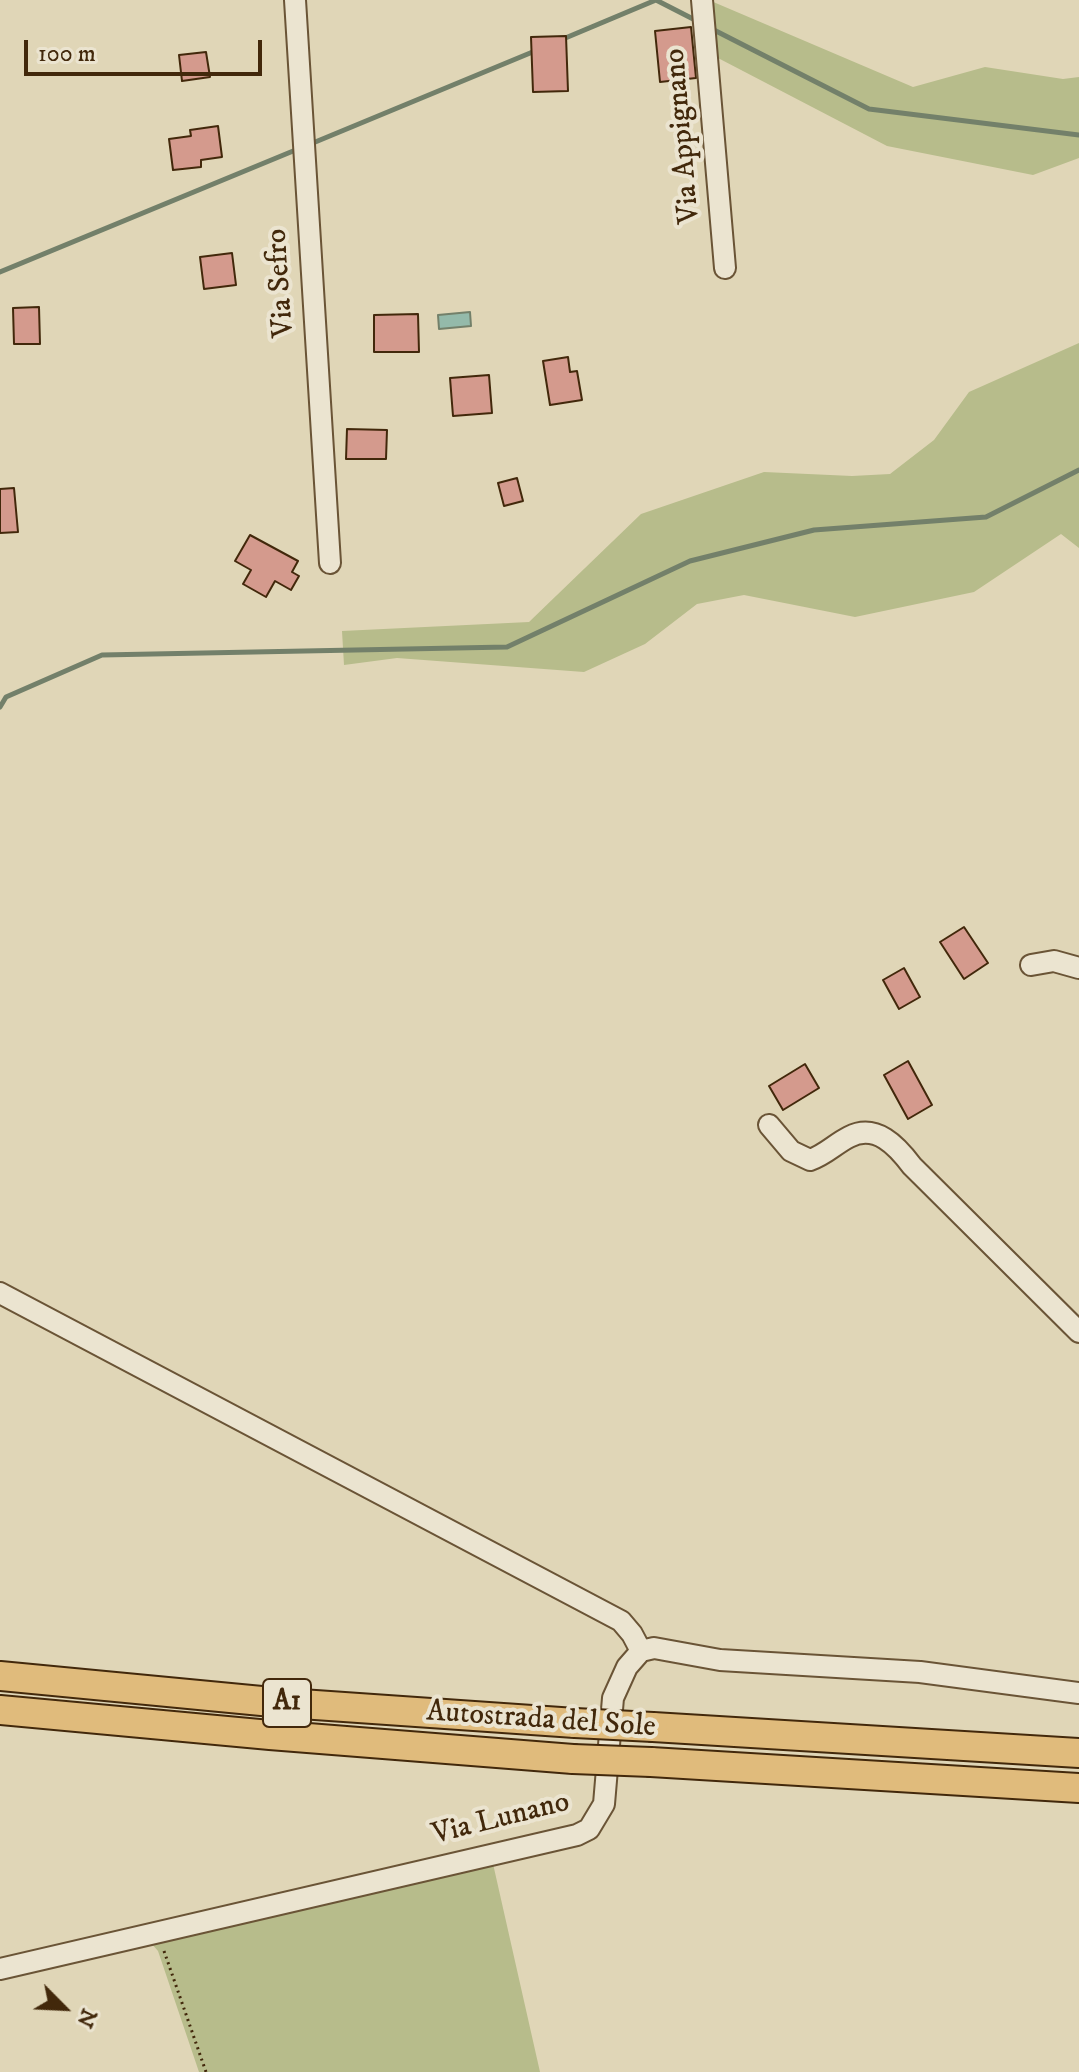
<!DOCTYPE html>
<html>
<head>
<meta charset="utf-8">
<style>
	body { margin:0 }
	#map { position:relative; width:1079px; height:2072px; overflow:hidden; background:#e0d6b7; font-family:"IM FELL DW Pica",serif }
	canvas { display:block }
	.north { position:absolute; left:24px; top:1968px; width:80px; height:80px; -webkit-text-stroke:6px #ebe4d0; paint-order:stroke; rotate:114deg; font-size:22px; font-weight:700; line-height:32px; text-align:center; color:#42280b }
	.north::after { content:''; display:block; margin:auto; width:28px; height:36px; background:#42280b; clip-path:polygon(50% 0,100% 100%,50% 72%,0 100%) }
	.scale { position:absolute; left:24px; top:40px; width:238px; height:36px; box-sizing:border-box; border:4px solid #42280b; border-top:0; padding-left:10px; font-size:24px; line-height:28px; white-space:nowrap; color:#42280b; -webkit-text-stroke:6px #ebe4d0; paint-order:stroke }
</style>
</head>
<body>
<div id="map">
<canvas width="1079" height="2072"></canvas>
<div class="north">N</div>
<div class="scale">100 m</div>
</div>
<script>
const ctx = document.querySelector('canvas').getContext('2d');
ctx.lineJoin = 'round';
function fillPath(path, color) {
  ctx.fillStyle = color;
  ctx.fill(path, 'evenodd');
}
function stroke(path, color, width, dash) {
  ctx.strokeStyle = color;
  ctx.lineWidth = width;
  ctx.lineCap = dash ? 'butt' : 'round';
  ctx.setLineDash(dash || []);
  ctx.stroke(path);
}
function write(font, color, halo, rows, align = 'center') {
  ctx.font = font + ' "IM FELL DW Pica",serif';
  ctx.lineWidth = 8;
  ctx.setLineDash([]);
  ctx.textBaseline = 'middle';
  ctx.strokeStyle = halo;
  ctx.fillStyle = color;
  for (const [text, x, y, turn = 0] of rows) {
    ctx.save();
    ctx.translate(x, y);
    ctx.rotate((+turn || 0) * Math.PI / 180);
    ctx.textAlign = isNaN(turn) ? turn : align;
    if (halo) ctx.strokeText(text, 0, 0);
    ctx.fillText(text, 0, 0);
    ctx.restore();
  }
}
fillPath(new Path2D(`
	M711 1 913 87 985 67 1063 79 1079 77V158L1033 175 887 146 718 58Z
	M1079 343V548L1061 534 974 592 855 617 744 595 697 604 645 644 584 672 397 658 344 665 342 631 529 622 641 514 764 472 852 476 890 474 934 440 969 392Z
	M489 1846 540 2072H199L158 1951 137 1927Z`), '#b7bc8b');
const water = new Path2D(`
	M470 312 471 326 439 329 438 315Z`);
fillPath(water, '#94baaa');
stroke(water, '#73806a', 2);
stroke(new Path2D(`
	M712 29 869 109 1079 135
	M563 39 656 0 699 22
	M308 145 535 51
	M0 272 298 149
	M0 707 6 697 102 655 507 647 690 561 814 530 986 517 1079 470`), '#73806a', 5);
const building = new Path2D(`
	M691 27 696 78 660 82 655 31Z
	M566 36 568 91 533 92 531 37Z
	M206 52 210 77 182 81 179 55Z
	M218 126 222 157 201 160V167L173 170 169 139 191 136 190 130Z
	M232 253 236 285 204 289 200 257Z
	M39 307 40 344H14L13 308Z
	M418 314 419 352H374V315Z
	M568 357 570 372 577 371 582 400 550 405 543 361Z
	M489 375 492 413 453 416 450 378Z
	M347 429 387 430 386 459H346Z
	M517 478 523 501 504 506 498 483Z
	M14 488 18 532 0 533V489Z
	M250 535 298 561 292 572 299 576 291 590 275 581 266 597 243 584 251 570 235 561Z
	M964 927 988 963 964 979 940 942Z
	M904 968 920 997 899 1009 883 980Z
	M908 1061 932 1105 908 1119 884 1075Z
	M805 1064 819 1088 783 1110 769 1086Z`);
fillPath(building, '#d49a8d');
stroke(building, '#42280b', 2);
const minor = new Path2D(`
	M295 0 330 563
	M702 0 725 268
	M1031 965 1054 961 1079 968
	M769 1125 791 1151 810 1160C825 1155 835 1144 849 1137 876 1123 897 1146 912 1166L1079 1332
	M0 1293 621 1621 632 1634 641 1651
	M0 1969 577 1835 589 1829 604 1804 613 1698 627 1667 641 1651 654 1648 720 1660 920 1672 1079 1693`);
const highway = new Path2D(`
	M0 1676 272 1702 575 1723
	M0 1710 270 1735 573 1759
	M653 1727 1079 1753
	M651 1762 1079 1788`);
stroke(minor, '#6a5436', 24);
stroke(highway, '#42280b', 32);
stroke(new Path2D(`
	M164 1951 206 2072`), '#42280b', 3, [2, 4]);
stroke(minor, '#ebe4d0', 20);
stroke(highway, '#e0bb7c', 28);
const highwayBridge = new Path2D(`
	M575 1723 653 1727
	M573 1759 651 1762`);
stroke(highwayBridge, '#42280b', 32, []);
stroke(highwayBridge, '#e0bb7c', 28);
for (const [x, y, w] of [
	[287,1703,48]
]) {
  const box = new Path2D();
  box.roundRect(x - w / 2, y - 24, w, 48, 6);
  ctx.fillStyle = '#ebe4d0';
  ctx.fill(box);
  stroke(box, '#42280b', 2);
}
write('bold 28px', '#42280b', null, [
	["A1",287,1703]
]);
write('30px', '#42280b', '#ebe4d0', [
	["Via Appignano",684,136,-95],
	["Via Sefro",282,283,-94],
	["Autostrada del Sole",541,1721,4],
	["Via Lunano",501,1820,-14]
]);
</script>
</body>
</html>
